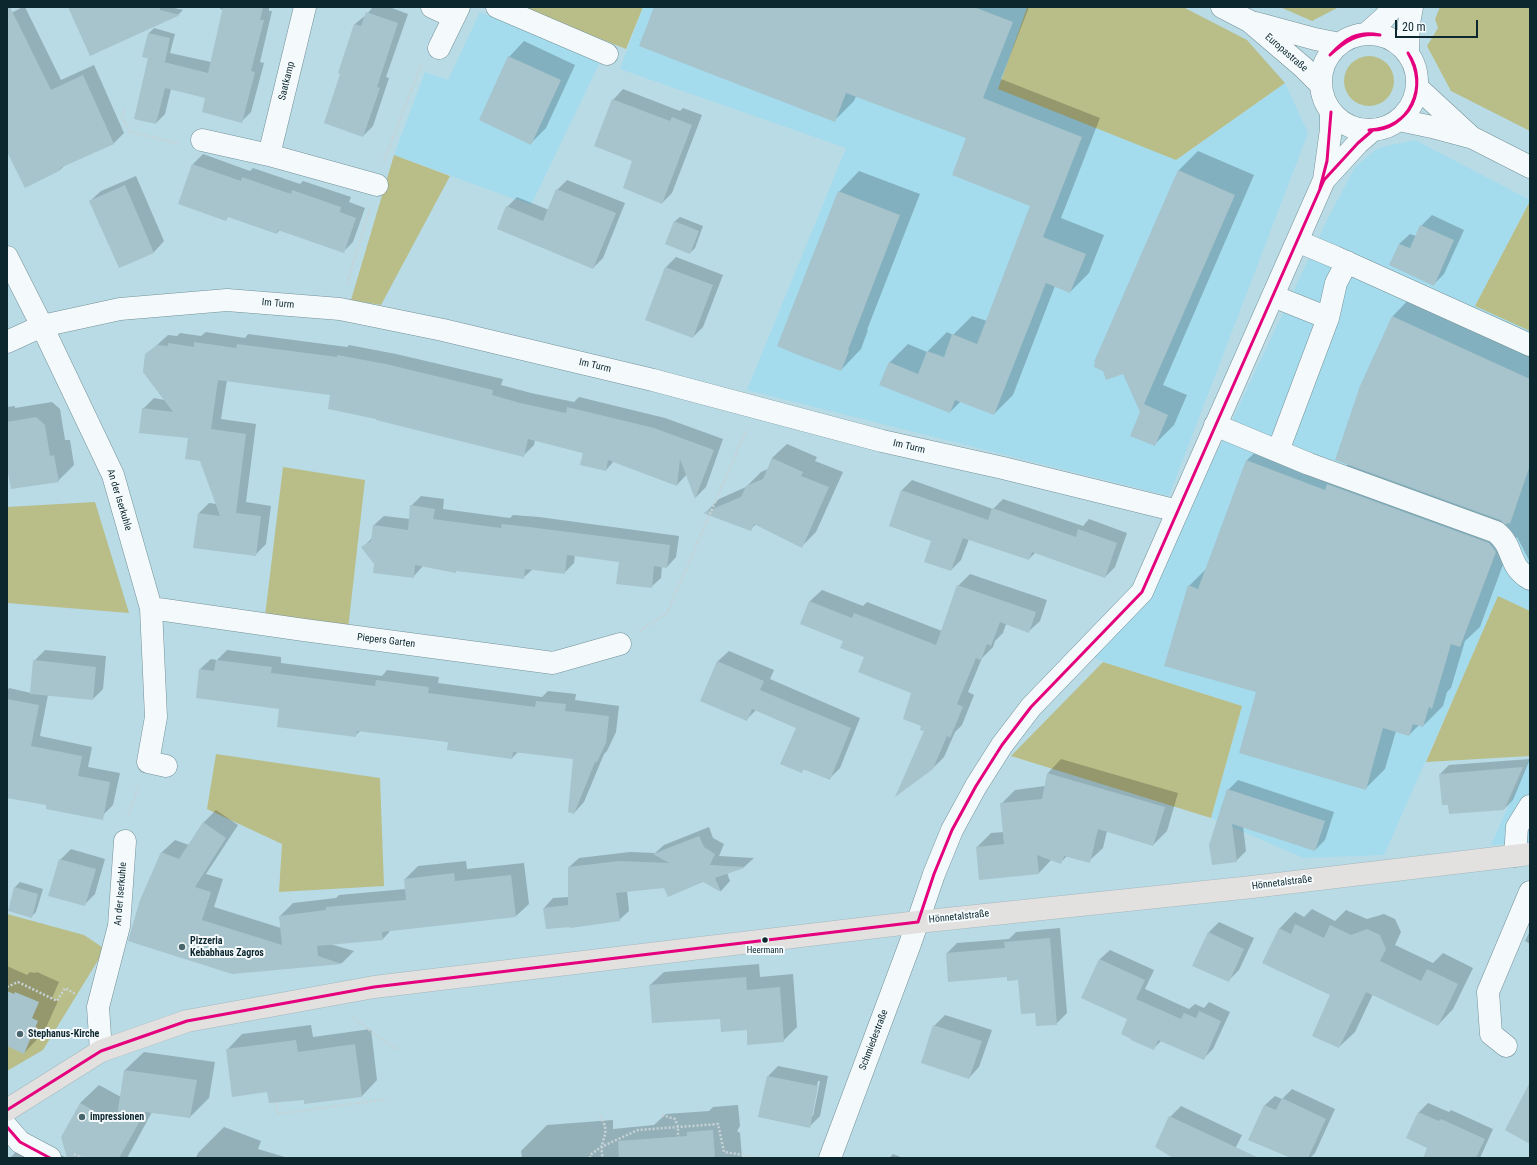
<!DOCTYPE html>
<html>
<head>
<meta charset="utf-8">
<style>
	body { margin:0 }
	#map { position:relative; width:1537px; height:1165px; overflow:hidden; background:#b8dbe6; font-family:"Roboto Condensed",sans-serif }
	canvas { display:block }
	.frame { position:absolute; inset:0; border:8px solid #0d272f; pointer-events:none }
	.scale { position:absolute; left:1395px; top:20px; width:83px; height:18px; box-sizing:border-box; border:2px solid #0d272f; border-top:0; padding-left:5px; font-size:12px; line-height:14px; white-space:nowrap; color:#0d272f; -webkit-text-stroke:3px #f5fbfd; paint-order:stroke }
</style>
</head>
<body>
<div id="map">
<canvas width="1537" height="1165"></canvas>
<div class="frame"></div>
<div class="scale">20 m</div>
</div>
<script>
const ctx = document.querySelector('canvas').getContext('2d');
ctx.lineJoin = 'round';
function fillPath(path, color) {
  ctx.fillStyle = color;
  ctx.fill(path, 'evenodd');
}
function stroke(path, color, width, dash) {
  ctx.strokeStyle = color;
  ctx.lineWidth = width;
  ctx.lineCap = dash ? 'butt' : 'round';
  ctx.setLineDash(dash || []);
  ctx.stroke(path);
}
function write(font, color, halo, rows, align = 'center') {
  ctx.font = font + ' "Roboto Condensed",sans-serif';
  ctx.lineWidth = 4;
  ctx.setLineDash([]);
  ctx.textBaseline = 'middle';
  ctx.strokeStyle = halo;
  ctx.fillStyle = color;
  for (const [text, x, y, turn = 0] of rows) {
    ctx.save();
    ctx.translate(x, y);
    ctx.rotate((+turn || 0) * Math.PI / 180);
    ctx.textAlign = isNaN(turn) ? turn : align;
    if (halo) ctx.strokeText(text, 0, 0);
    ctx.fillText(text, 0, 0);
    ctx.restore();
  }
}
fillPath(new Path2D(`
	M643 7H1026L1176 160 1285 83 1308 133 1169 496 747 390 846 148 620 69Z
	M480 12 600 62 531 205 394 155 425 72 448 80Z
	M1415 140 1530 200 1475 306 1530 331V611L1498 597 1384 855 1304 858 1211 818 1242 706 1103 662 1093 656 1190 505 1220 446 1328 218 1355 167 1378 148Z
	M1530 757V842L1491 845Z`), '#a4dcee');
fillPath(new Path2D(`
	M521 7H643L626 49Z
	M1026 7H1183L1247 40 1285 83 1176 160 998 89 1027 8Z
	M1280 7H1339L1312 21Z
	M1440 7H1530V131L1451 91 1427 46 1438 28 1435 19Z
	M1344 81a25 25 0 1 1 50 0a25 25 0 1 1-50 0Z
	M394 155 450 176 381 305 351 300Z
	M1530 201V331L1475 306Z
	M283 467 365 480 348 629 265 616Z
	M95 502 129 613 7 603V507Z
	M1498 596 1530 611V756L1426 762Z
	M1103 662 1242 706 1211 818 1011 756Z
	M216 754 380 778 384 886 279 892 282 844 207 809Z
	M7 914 84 935 105 949 43 1050 7 1071Z`), '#b9be88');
fillPath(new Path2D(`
	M23 7H25L61 80 94 65 124 133 114 143 65 165 61 169 26 187 7 150V15Z
	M138 7H170L183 10 179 14 130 36Z
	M221 7H269V11H272L260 62 264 63 251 112 242 121 207 97 171 89 165 114 156 123 149 59V33L154 28 175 34 170 53 211 62 224 10 220 9Z
	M373 7H389L408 14 386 77 389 78 373 126 363 136 355 24 366 15Z
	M655 7H1029L1001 79 1100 118 1061 218 1104 235 1089 273 1070 292 1055 286 1013 395 994 414 961 401 950 412 889 363 908 344 927 352 947 332 953 335 972 316 987 321 1031 206 968 138 856 96 854 101 835 120Z
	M524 41 575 65 546 128 531 143 509 57Z
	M623 89 680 111 683 108 702 115 672 193 662 203 633 161 613 100Z
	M1198 151 1254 175 1163 385 1187 395 1174 425 1154 445 1141 412 1178 171Z
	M203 154 250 171 253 168 300 184 303 181 351 197 349 202 365 208 353 242 343 252 280 230 277 233 229 216 226 220 193 164Z
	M859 171 920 194 867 330H868L861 349 841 370 839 192Z
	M136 176 164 241 154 252 120 267 90 201 101 191Z
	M567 180 625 203 603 258 593 268 507 207 517 197 549 210 557 190Z
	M1432 215 1464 230 1444 274 1433 285 1399 244 1410 234 1416 236 1421 226Z
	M680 217 703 226 695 248 690 253 674 222Z
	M676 257 723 275 703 327 693 337 646 319 666 267Z
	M1412 296 1530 351V562L1517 537 1511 543 1480 627 1465 641 1451 688 1447 692 1443 706 1423 726 1419 725 1409 735 1396 731 1385 769 1365 789 1258 692 1189 586 1207 568 1247 460 1267 441 1342 470 1348 464 1361 386 1393 316Z
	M206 332 245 338 248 334 347 347 349 345 396 354 503 379 501 385 531 393 574 402 579 397 665 418 723 439 706 487 696 497 687 474 677 485 614 461 606 470 584 453 535 440 534 445 523 456 331 394 227 380 221 419 256 424 246 502 271 506 266 544 255 555 199 513 209 503 217 504 201 460 189 437 143 409 154 398 165 400 146 355 168 335 177 336 180 333 201 336Z
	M52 402 60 409 65 440H70L74 465 58 481 7 467V407L15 406V408Z
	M787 444 817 457 815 461 843 472 816 532 802 546 756 524 751 529 705 513 719 499 746 487 761 472 768 469 772 458Z
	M912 480 993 509 1003 499 1083 526 1089 519 1127 533 1115 567 1105 577 1036 552 1029 559 969 539 961 560 951 570 902 490Z
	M421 496 444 499 443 509 510 518 513 515 539 517 679 536 676 557 667 567 662 566 661 578 651 587 620 561 575 555 574 563 564 573 533 569 523 578 423 566 413 577 375 564 363 547 373 537 374 525 384 516 410 519 411 506Z
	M970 574 1047 600 1040 621 1028 632 1006 624 1003 633 995 641 993 647 982 658 968 692 974 695 962 725 955 732 944 757 932 769 925 731 922 725 913 693 844 641 801 623 810 601 822 590 863 606 867 602 942 631 958 586Z
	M45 650 106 656 103 689 93 699 48 695 40 736 92 747 88 767 120 773 113 805 103 815 7 797V691L9 688 31 693 34 661Z
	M227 650 281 657V663L382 676 387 670 439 677 438 683 542 697 548 691 576 694 575 700 619 706 616 732 607 751 604 754 584 802 574 813 575 758 518 752 512 758 449 742 361 730 355 736 280 708 197 697 200 669 211 659 217 660Z
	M729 651 774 670 770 679 860 718 840 768 830 778 805 768 801 772 797 727 756 710 747 719 702 700 718 661Z
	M1061 759 1178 793 1167 831 1153 845 1107 831 1103 848 1089 861 1067 856 1061 862 1052 859 1038 874 977 847 991 833 1004 832 1001 804 1015 790 1045 786 1048 773Z
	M1530 759 1513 800 1504 809 1443 804 1440 774 1449 765Z
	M1238 780 1334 812 1325 840 1315 850 1243 826 1246 851 1236 861 1213 864 1228 790Z
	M216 810 238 825 206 874 223 879 214 907 281 928 280 916 293 903 336 898 339 895 406 889 405 879 418 866 466 861 467 869 524 863 529 904 516 916 391 930 383 939 330 944 354 951 342 963 232 973 141 900 162 852 175 840 189 845 203 823Z
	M709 827 713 838 724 844 719 856 754 858 744 867 727 873 730 881 721 891 704 881 627 891 629 911 619 920 544 908 553 898 569 897V867L579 858 630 852 655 853 664 845Z
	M71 849 105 859 95 894 85 904 60 860Z
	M20 882 43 889 36 912 31 917 15 887Z
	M1312 909 1335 921 1346 910 1367 919 1384 914 1395 919 1401 932 1395 945 1433 963 1443 953 1473 968 1453 1009 1438 1025 1373 994 1355 1032 1339 1047 1331 995 1263 963 1280 928 1295 912 1304 917Z
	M1219 922 1254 938 1239 970 1228 981 1209 932Z
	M1060 928 1067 1013 1056 1024 1036 1012 1019 979 947 953 957 943 1009 939 1016 932Z
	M1530 931V944L1525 941Z
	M1110 950 1154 970 1145 989 1189 1009 1195 1004 1204 1008 1209 1002 1230 1012 1213 1049 1203 1059 1162 1040 1153 1049 1129 1019 1083 998 1100 959Z
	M759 964 760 977 793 974 797 1027 783 1041 748 1029 721 1018 650 985 664 972Z
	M7 966 27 975 30 972 35 973 37 972 59 982 52 998 58 1001 44 1032 24 1053 7 1045Z
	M945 1015 992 1030 979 1067 969 1078 934 1026Z
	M311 1025 313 1037 371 1029 377 1080 362 1096 305 1103V1099L268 1091 227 1050 242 1034Z
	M144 1052 215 1062 209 1098 190 1117 152 1112 127 1158H69L80 1103 99 1085 121 1097 125 1070Z
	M778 1066 828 1076 820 1116 809 1127 768 1076ZM818 1081H820L813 1116H811Z
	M1292 1089 1335 1109 1315 1153 1310 1158H1293L1249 1140 1265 1105 1275 1096 1282 1099Z
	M1428 1103 1449 1112 1451 1110 1493 1129 1480 1158H1424L1429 1147 1407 1138 1419 1112Z
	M738 1105 740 1126 737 1131 740 1133 742 1158H522L521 1151 547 1125 613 1120V1129L654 1125 666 1114 709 1111 713 1107Z
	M1181 1106 1242 1135 1233 1153 1228 1158H1173L1170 1117Z
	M224 1127 261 1141 258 1149 288 1158H196L198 1153Z
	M29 1139 67 1158H10Z
	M893 1154 903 1158H889Z`), '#0003');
fillPath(new Path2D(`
	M7 7H10L51 90 83 75 114 144 60 168 61 170 25 188 7 152Z
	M68 7H160V10L180 15 90 56Z
	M223 7H263L260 20H264L251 71 255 72 242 123 202 112 205 98 165 88 156 124 134 119 148 58 208 73Z
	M654 7H974L1013 22 983 98 1082 137 1043 237 1086 254 1070 293 1046 283 994 415 955 400 950 413 879 385 889 362 918 374 927 351 944 357 952 334 977 344 1030 206 952 175 966 138 846 93 835 122 639 46Z
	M366 12 398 23 377 87 380 88 363 137 324 123 340 74 338 73 354 24 361 26Z
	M148 33 170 38 165 62 142 57Z
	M508 56 561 80 531 145 479 120Z
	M612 99 670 121 672 117 692 125 662 204 623 188 632 161 594 146Z
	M192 164 241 181 242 177 291 194 292 190 341 207 340 212 356 218 344 253 278 230 277 234 228 217 226 221 178 204Z
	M1178 170 1235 195 1144 404 1168 415 1155 446 1130 436 1140 412 1123 374 1106 380 1103 371 1094 367 1095 362H1094Z
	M125 185 154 253 119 268 89 201Z
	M556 189 616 213 593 269 497 229 506 206 543 221Z
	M838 191 900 215 848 350 849 351 841 371 793 353 777 346Z
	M674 221 699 231 690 254 665 244Z
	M1420 225 1454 240 1434 286 1389 265 1399 244 1410 248Z
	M665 267 713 285 693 338 645 320Z
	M1392 316 1530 379V465L1510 524 1507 523 1506 525 1500 520 1335 460 1360 386Z
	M194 342 236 348 237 344 337 357V355L386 364 493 390 492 395 520 403 566 413 567 407 654 428 714 450 695 499 680 459 677 486 608 460 606 471 580 465 583 453 528 439 524 457 376 420V419L328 409 330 395 218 380 211 429 246 434 236 513 261 516 256 556 193 548 198 513 220 516 200 461 185 459 188 438 139 433 142 408 173 412 143 372 145 354 157 345 168 346V343L194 347Z
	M36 417 45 425 50 456 54 455 59 482 11 489 7 467V422Z
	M772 458 803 472 801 476 829 487 802 548 754 524 751 531 703 513 741 497 746 486 763 479Z
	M1246 460 1325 490 1327 484 1489 543 1496 552 1460 647 1451 644 1432 709 1429 707 1423 727 1413 724 1409 736 1383 728 1366 790 1239 753 1256 692 1164 666 1188 585 1198 589Z
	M901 490 988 520 992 508 1076 537 1078 529 1117 543 1105 578 1032 552 1029 560 963 538 951 571 924 562 931 541 889 526Z
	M410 505 435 509 433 519 501 528 502 524 529 527 670 545 667 568 654 566 652 588 616 584 619 562 567 555 565 574 525 569 524 579 456 571V573L415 565 414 578 373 573 374 564 361 547 371 541 373 525 408 530Z
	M957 585 1036 612 1029 633 1000 622 991 646 987 644 981 660 976 658 957 704 963 707 950 738 947 736 933 769 895 797 924 731 920 730 921 726 903 719 911 693 858 672 864 657 840 648 843 641 800 624 809 601 852 618 854 613 936 645Z
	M33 660 96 667 93 700 30 694Z
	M216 660 272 667 271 673 375 686 376 680 429 687 428 693 535 707 536 701 566 704 565 711 609 716 606 743 597 762H595L574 814 568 812 573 759 513 752 512 759 447 750 448 742 357 731 356 737 277 727 279 709 196 698 199 669 214 671Z
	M717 661 764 681 760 690 851 728 830 780 803 769 802 773 780 764 796 728 752 709 747 721 700 701Z
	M7 699 39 705 31 746 82 756 78 776 110 782 103 820 46 809V805L7 798Z
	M1523 767 1504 810 1449 814 1448 805H1442L1439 774Z
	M1047 773 1165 807 1153 846 1098 829 1090 863 1064 856 1061 864 1037 855 1039 874 979 880 976 847 1004 844 1000 803 1042 799Z
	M1227 789 1325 821 1315 851 1232 824 1237 862 1212 865 1209 845Z
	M203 822 226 838 195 887 211 892 202 920 282 945 279 916 326 910V907L406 900 404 879 454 873 455 881 511 875 516 917 382 932 383 940 317 946 318 956 342 964 232 974 128 941 140 900 161 852 179 859Z
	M699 836 704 847 715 854 710 865 744 867V868L715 878 721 892 703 882 668 897 664 888 616 893 620 921 570 928V927L546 929 543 908 568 905V867L619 861 669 863 653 854Z
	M59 859 96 869 85 906 48 896Z
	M14 887 38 894 32 918 8 911Z
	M1295 924 1324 938 1330 925 1351 935 1367 929 1380 935 1386 949 1380 961 1421 981 1427 969 1458 984 1438 1026 1366 992 1339 1048 1312 1036 1330 995 1262 963 1279 928 1291 934Z
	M1208 932 1244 949 1229 982 1192 966Z
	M1050 938 1057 1025 1036 1026 1035 1013 1021 1014 1018 980 1007 981V977L948 982 946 953 1005 948 1004 942Z
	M1099 959 1145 980 1136 999 1181 1019 1184 1013 1196 1018 1199 1011 1221 1021 1204 1060 1158 1040 1154 1050 1131 1040V1039L1121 1034 1127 1019 1081 998Z
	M746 977 747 990 780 987 784 1042 747 1045V1030L721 1032 720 1019 652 1023 649 985Z
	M7 991 14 994 15 992 39 1002 32 1018 38 1021 24 1054 7 1046Z
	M933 1025 982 1041 969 1079 921 1063Z
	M296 1040 298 1052 355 1044 362 1097 304 1104V1100L269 1103 267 1092 232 1097 226 1049Z
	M124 1070 197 1080 190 1118 145 1112 119 1158H67L61 1137 80 1103 116 1123Z
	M767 1076 818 1086 810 1128 758 1117Z
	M1530 1082V1144L1505 1130Z
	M1282 1098 1326 1119 1308 1158H1291L1248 1140 1264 1105 1276 1110Z
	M1418 1112 1439 1121 1441 1119 1485 1139 1476 1158H1423L1427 1148 1406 1138Z
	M1169 1116 1259 1158H1173L1155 1147Z
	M713 1130 715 1158H619L618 1141 687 1136V1132Z`), '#a7c3cb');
const minor = new Path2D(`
	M305 7 269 155 377 185
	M432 7 454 17
	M497 7 607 54
	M1222 7 1249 21 1303 67 1321 85
	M1256 23 1315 39 1340 44
	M1321 82a48 48 0 1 1 96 0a48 48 0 1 1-96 0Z
	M1366 34 1384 18 1393 7
	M439 48 459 7
	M1408 52 1409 23 1412 7
	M1418 88 1469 135
	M1399 120 1432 127 1473 138 1530 167
	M202 140 269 155
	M1324 180 1358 143 1373 130
	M1297 241 1335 257 1530 345
	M7 257 42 326 113 475 151 608 156 717 148 762 166 766
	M1273 296 1328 318 1278 451
	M1328 318 1336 283 1347 262
	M7 342 42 326 120 309 227 300 340 309 443 330 653 380 882 441 1003 468 1178 511
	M1215 425 1309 464 1496 532C1515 547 1507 566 1530 579
	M151 608 304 630 553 663 620 644
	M1515 856 1517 827 1530 806
	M1506 1046 1491 1034 1488 992 1530 892
	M101 1051 98 1007 119 926 125 841
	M7 1127 20 1142 50 1158
	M830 1158 910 944 934 874 952 830 976 786 1002 745 1031 707 1142 592 1324 180 1331 129V112`);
const major = new Path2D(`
	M7 1110 101 1051 187 1021 374 987 918 922 1252 887 1530 854`);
stroke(minor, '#749098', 23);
stroke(major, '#a4b7bd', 23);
stroke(new Path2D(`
	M125 109 122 117 130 132 177 143
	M384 161 421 65
	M347 284 370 208
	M640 631 667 613 746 431
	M128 816 139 785
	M7 987 18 982 57 1001 65 988 75 994
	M353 1017 381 1039 399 1050
	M276 1103 278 1114 387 1099
	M662 1115 675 1119 678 1127V1137
	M600 1116C612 1134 600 1136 602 1155L605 1156
	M74 1154 83 1158
	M590 1158V1155L601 1147 638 1130 718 1124 724 1152 763 1158`), '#c6d2d6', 2.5, [2, 2]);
stroke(minor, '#f4fafb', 22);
stroke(major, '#e3e1df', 22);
stroke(new Path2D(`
	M1330 55C1345 39 1357 30 1380 35
	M1330 55C1345 41 1359 32 1380 35
	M1369 130C1409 132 1430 84 1408 53
	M1369 130C1411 128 1429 89 1408 53
	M1320 188 1327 161 1331 112
	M918 922 934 874 952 830 976 786 1002 745 1031 707 1142 592 1324 180 1358 143 1373 130
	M7 1110 101 1051 187 1021 374 987 918 922
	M7 1127 20 1142 50 1158`), '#e5007d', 3);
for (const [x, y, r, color] of [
	[765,940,3.5,"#0d272f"],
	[182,947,4,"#49666f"],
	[20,1034,4,"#49666f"],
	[82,1117,4,"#49666f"]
]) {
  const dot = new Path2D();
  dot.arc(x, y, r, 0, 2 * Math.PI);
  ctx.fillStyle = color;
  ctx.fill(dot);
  stroke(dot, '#f5fbfd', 1.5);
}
write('9px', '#0d272f', '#f5fbfd', [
	["Heermann",765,951]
]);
write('10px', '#0d272f', '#f5fbfd', [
	["Europastraße",1286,53,41],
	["Saatkamp",287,81,-76],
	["Im Turm",278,304,5],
	["Im Turm",595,366,13],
	["Im Turm",909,447,13],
	["An der Iserkuhle",119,500,73],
	["Piepers Garten",386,641,7],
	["Hönnetalstraße",1282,883,-7],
	["An der Iserkuhle",121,894,-85],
	["Hönnetalstraße",959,917,-6],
	["Schmiedestraße",874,1040,-69]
]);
write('bold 10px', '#0d272f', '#f5fbfd', [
	["Pizzeria",190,941],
	["Kebabhaus Zagros",190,953],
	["Stephanus-Kirche",28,1034],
	["impressionen",90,1117]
], 'left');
</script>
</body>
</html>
